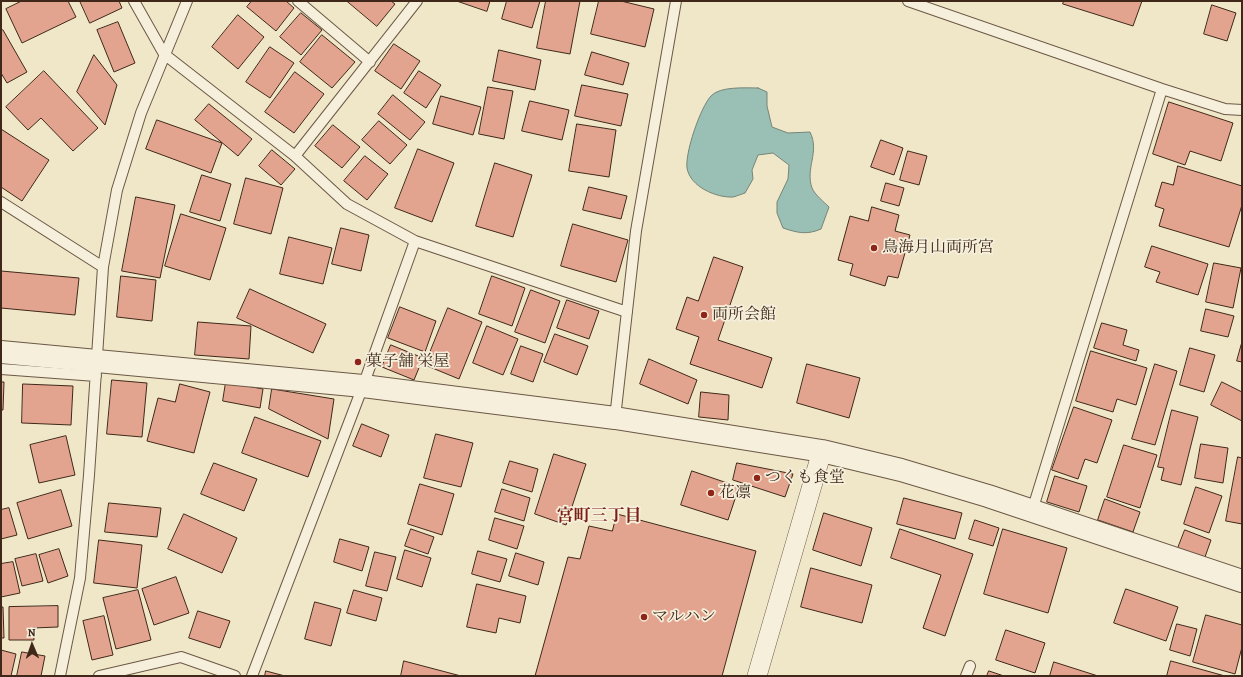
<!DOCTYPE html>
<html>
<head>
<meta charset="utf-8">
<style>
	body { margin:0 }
	#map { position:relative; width:1243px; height:677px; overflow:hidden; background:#f0e7c9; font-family:Alegreya,serif }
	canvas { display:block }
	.frame { position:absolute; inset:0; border:2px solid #3f2819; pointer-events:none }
	.north { position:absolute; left:12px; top:625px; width:40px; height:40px; -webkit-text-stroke:3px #f5efdc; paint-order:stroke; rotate:358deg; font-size:11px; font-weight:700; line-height:16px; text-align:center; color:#3f2819 }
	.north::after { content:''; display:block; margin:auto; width:14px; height:18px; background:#3f2819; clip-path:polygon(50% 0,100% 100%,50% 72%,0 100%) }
</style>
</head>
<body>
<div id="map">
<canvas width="1243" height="677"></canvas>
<div class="frame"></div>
<div class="north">N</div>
</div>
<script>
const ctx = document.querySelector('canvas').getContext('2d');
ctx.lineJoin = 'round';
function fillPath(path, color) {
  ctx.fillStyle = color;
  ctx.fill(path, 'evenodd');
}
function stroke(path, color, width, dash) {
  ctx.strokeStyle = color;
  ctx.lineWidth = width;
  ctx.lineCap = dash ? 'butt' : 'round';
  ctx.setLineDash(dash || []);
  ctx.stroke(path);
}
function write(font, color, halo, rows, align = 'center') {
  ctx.font = font + ' Alegreya,"Noto Serif JP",serif';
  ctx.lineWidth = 3.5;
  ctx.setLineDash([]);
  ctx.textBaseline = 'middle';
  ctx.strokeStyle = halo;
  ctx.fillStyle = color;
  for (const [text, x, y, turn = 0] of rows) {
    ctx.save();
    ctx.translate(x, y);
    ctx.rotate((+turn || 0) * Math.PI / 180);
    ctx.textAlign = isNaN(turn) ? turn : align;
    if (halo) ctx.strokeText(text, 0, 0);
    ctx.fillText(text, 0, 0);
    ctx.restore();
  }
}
const water = new Path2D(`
	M758 88 767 92V106L772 127 788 133 810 132C820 152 805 168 812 188 815 195 824 202 829 207L821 229C807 235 798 233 783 228L777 213V202L788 179 789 165 773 153 758 155 752 170 753 179 745 193C742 194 737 196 733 197 717 198 690 187 687 168 685 153 700 108 711 96 720 86 746 88 758 88Z`);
fillPath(water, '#9ac0b5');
stroke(water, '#768377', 1);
const building = new Path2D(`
	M22 1H68L76 17 22 43 6 9Z
	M80 1H119L122 8 90 23Z
	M252 1H286L294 8 276 31 247 7Z
	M347 1H391L395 4 377 26Z
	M457 1H490L487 11Z
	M507 1H540L532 28 502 19Z
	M546 1H580L570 54 537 48Z
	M599 1H621L654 9 645 47 591 34Z
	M1064 1H1142L1133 26 1063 4Z
	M1212 5 1236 13 1227 41 1204 34Z
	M301 13 322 30 301 55 280 37Z
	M238 15 264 37 238 69 212 47Z
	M118 22 135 63 114 72 97 30Z
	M3 30 27 72 7 83 1 73V31Z
	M322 35 355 62 332 88 300 62Z
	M394 44 420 61 401 89 375 71Z
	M270 47 294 63 270 98 246 82Z
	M499 50 541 60 535 90 493 81Z
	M592 52 629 63 623 85 585 75Z
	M94 55 117 85 105 125 77 92Z
	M44 71 98 128 73 151 41 118 28 130 6 107Z
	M419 71 441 85 426 108 404 93Z
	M295 72 324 94 294 133 265 112Z
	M582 85 628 94 621 126 575 116Z
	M488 87 513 91 504 139 479 134Z
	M393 95 425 122 410 140 378 114Z
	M441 96 481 107 473 135 433 124Z
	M530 101 569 110 562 140 522 131Z
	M1169 102 1233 123 1221 161 1190 151 1185 165 1153 154Z
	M209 104 252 139 238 156 195 120Z
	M157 120 222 143 211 173 146 149Z
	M379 121 407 145 390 164 362 140Z
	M577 124 616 130 609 177 569 171Z
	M333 125 360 147 342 168 315 146Z
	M1 129 49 160 22 201 1 187Z
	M881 140 903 148 894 175 871 167Z
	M418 149 454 163 432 222 395 208Z
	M272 150 295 169 281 185 259 166Z
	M908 151 927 156 919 185 900 180Z
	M365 156 388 174 367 200 344 181Z
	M495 163 532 175 513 237 476 226Z
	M1178 166 1242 186V205L1229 247 1159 226 1164 209 1155 206 1162 182 1173 185Z
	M202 175 231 184 220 221 190 212Z
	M246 178 283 188 271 234 234 224Z
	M886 183 904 188 899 206 881 201Z
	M589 187 627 196 621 219 583 210Z
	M136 197 175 205 160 278 122 271Z
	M872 207 899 215 895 231 910 235 898 278 888 276 885 286 850 275 853 264 838 260 850 216 868 221Z
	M181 214 226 228 210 280 165 266Z
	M573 224 628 240 616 282 561 266Z
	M341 228 369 235 361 271 332 264Z
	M289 237 332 248 323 284 280 274Z
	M1152 246 1208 264 1198 295 1156 282 1160 272 1145 267Z
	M714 257 743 267 718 340 772 358 762 388 690 364 699 337 676 329 687 297 698 301Z
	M1214 263 1241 268 1233 308 1206 302Z
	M1 271 79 278 75 315 1 308Z
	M121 276 156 280 152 321 117 317Z
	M492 276 525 288 512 326 479 314Z
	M250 289 326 324 313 353 237 318Z
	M531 290 560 301 545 343 515 332Z
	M567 300 599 311 589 339 557 328Z
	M400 307 436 321 425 352 388 338Z
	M448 308 482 322 459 379 425 365Z
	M1206 309 1234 316 1228 337 1201 331Z
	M198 322 251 326 249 359 195 355Z
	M1102 323 1127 330 1123 345 1139 350 1136 361 1094 348Z
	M487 326 518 339 503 375 473 363Z
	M555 334 588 346 577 375 544 362Z
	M1242 342V362L1237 361Z
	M391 345 423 358 414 380 382 367Z
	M521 346 543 354 533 382 511 374Z
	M1190 348 1215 355 1204 392 1180 385Z
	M1091 351 1147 368 1136 405 1117 399 1113 412 1076 401Z
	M649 359 697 380 688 404 640 384Z
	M807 364 860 378 849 418 797 403Z
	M1155 364 1177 371 1155 445 1132 439Z
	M112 380 147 383 142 437 107 434Z
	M1 382H4L3 410H1Z
	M226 382 263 389 260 408 223 401Z
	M1222 382 1242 392V421L1211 405Z
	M23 384 73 386 71 425 22 423Z
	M180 384 210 392 194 453 147 441 158 398 175 402Z
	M272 389 334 399 328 439 269 409Z
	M701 392 729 395 728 420 699 417Z
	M1074 407 1112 420 1097 463 1085 459 1078 479 1052 470Z
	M1172 410 1198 417 1181 485 1161 480 1164 468 1158 467Z
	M255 417 321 441 308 477 242 453Z
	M362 424 389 435 381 457 353 446Z
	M436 434 473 443 461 487 424 478Z
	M66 436 75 475 39 483 30 445Z
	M1201 444 1228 448 1223 483 1195 478Z
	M1124 445 1157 455 1140 508 1107 497Z
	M554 454 586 464 566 525 535 514Z
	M1238 457 1242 458V524L1226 521Z
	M510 461 538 469 532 492 503 483Z
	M214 463 257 479 244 511 201 494Z
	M737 463 793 474 785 497 733 480Z
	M692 471 739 487 728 520 681 505Z
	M1055 476 1087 486 1079 512 1047 502Z
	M420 484 454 494 442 535 408 524Z
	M1196 487 1222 496 1209 533 1184 524Z
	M502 489 530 498 524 521 495 512Z
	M61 490 72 526 28 539 17 503Z
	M904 498 962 513 955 539 897 524Z
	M1105 499 1140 512 1133 532 1098 520Z
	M109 503 161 508 157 537 105 532Z
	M9 508 17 535 1 539V510Z
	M824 513 872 528 861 566 813 550Z
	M184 514 237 538 222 573 168 549Z
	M617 514 756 551 722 676H535L568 557 580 559 589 526 612 531Z
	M495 518 524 526 517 549 489 540Z
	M975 520 999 528 993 546 969 539Z
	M411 529 434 537 428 554 405 546Z
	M900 529 973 554 945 636 923 628 941 575 891 558Z
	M1003 529 1067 548 1048 613 984 594Z
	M1185 530 1211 540 1205 557 1178 548Z
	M340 539 369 547 362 571 334 562Z
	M99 540 142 545 137 588 94 583Z
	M59 549 68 576 48 583 39 555Z
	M405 550 431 558 422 587 397 579Z
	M478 551 507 559 500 582 472 574Z
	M375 552 396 557 387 591 366 586Z
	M516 553 544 562 538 585 509 576Z
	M36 554 43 581 22 586 15 559Z
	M13 562 20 593 1 597V564Z
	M811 568 872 585 862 623 801 607Z
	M176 577 189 613 154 625 142 589Z
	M477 584 526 596 520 623 499 618 496 633 467 627Z
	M1126 589 1178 607 1166 641 1114 623Z
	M138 590 151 640 116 649 103 598Z
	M354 590 382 598 376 621 347 613Z
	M315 602 341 609 331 646 305 639Z
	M58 606V627L33 628 34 640H9V607Z
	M1 607H3L4 638H1Z
	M198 611 230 621 220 648 189 638Z
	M1206 615 1242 625V647L1235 674 1193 662Z
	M104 616 113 655 92 660 83 621Z
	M1177 624 1197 629 1190 656 1170 650Z
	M1006 630 1045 643 1035 673 996 660Z
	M1 650 16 654 11 676H1Z
	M22 652 45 656 41 676H17Z
	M404 661 461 676H401Z
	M1171 661 1225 676H1167Z
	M1054 662 1098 676H1050Z
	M266 671 285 676H265Z
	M989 671 1004 676H987Z`);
fillPath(building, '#e3a48f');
stroke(building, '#3f2819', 1);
const service = new Path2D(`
	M134 1 164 54 295 156 347 204 415 241 627 312
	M298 1 370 62
	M908 1 1162 89 1225 109 1242 110
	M295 156 417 1
	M1 202 103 267
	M1 369 96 376
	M615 418 636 231 676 1
	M1032 511 1162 89
	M60 676 80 578 89 475 103 267 117 190 141 113 187 1
	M99 676 181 657 235 676
	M252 676 363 386 415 241
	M966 676 970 666`);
const minor = new Path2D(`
	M757 676 822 451`);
const tertiary = new Path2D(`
	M1 352 363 386 615 418 822 451 901 470 988 496 1242 581`);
stroke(service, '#6b5845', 12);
stroke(minor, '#6b5845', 20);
stroke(tertiary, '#6b5845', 24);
stroke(service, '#f5efdc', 10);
stroke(minor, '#f5efdc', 19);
stroke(tertiary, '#f5efdc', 22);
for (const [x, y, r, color] of [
	[874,248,4,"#8f2418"],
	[704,315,4,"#8f2418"],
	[358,362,4,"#8f2418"],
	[757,478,4,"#8f2418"],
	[711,493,4,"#8f2418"],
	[644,617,4,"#8f2418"]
]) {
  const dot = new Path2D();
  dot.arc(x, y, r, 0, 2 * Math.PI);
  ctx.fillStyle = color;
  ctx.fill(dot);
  stroke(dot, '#f5efdc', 1.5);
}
write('16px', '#3f2819', '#f5efdc', [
	["鳥海月山両所宮",882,248],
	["両所会館",712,315],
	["菓子舗 栄屋",366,362],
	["つくも食堂",765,478],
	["花凛",719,493],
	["マルハン",652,617]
], 'left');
write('bold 17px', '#7a1f14', '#f5efdc', [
	["宮町三丁目",599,517]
]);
</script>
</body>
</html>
